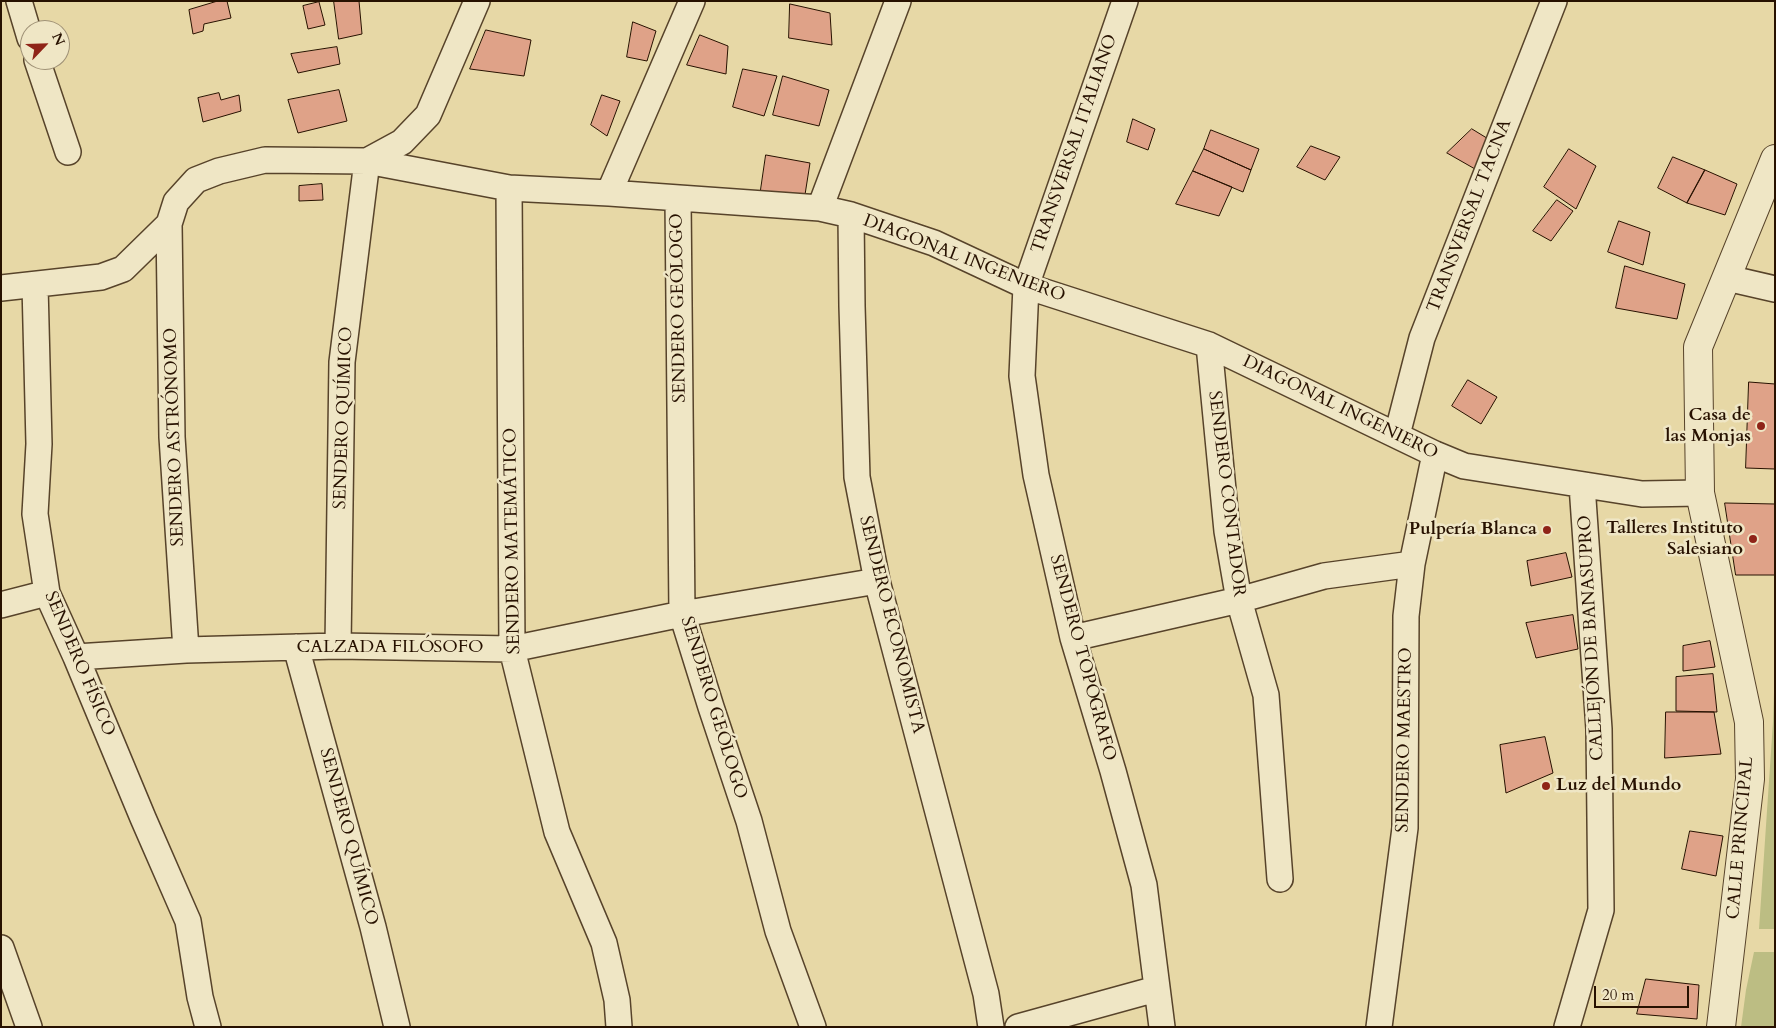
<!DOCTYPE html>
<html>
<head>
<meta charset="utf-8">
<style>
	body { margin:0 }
	#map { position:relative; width:1776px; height:1028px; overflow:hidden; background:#e7d8a6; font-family:Cardo,serif }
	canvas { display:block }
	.frame { position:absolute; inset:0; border:2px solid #271100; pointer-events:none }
	.north { position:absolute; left:20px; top:20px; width:50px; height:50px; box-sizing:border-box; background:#efe6c5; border:1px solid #9f9176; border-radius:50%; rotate:66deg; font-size:14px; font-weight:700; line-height:20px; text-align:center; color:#271100 }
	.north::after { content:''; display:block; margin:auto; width:18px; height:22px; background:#8f2418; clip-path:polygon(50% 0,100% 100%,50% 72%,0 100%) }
	.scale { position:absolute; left:1594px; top:986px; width:95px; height:22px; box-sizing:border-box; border:2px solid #271100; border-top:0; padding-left:6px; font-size:15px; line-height:18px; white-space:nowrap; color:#271100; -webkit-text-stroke:4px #efe6c5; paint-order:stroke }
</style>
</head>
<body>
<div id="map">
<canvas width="1776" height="1028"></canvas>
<div class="frame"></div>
<div class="north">N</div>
<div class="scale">20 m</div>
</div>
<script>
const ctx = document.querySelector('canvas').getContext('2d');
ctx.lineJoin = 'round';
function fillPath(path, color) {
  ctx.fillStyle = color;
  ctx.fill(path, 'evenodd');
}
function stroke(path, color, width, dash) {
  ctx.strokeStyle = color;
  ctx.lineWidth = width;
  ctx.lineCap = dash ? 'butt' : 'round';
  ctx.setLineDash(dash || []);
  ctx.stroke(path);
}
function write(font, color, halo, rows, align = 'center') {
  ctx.font = font + ' Cardo,serif';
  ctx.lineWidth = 5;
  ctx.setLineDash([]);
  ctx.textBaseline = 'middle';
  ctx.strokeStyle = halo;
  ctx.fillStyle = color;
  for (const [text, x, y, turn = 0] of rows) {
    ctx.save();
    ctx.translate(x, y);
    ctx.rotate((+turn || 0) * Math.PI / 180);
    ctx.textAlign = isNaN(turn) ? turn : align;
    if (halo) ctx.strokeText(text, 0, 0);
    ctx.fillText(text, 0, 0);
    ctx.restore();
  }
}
fillPath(new Path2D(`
	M1775 663V929H1759L1773 722Z
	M1754 952H1775V1027H1741L1746 990Z`), '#bcbd83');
const building = new Path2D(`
	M218 1H227L231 18 204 24 203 31 193 34 189 10Z
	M334 1H359L362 34 339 39Z
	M319 2 325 25 308 29 303 6Z
	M790 4 830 13 832 45 789 38Z
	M633 22 656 31 647 61 627 57Z
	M486 30 531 40 524 76 470 69Z
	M700 35 728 46 726 74 687 65Z
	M337 47 340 64 298 73 291 54Z
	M743 69 777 76 764 116 733 107Z
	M783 76 829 90 819 126 773 115Z
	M339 90 347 121 298 133 288 100Z
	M219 93 221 100 239 95 241 111 203 122 198 98Z
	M602 95 620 101 607 136 591 125Z
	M1133 119 1155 129 1148 150 1127 142Z
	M1472 129 1490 140 1475 169 1447 153Z
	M1211 130 1259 149 1251 170 1204 149Z
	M1311 146 1340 157 1325 180 1297 167Z
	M1204 149 1251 170 1243 192 1193 171Z
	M1569 149 1596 166 1576 209 1544 187Z
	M766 155 810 163 804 201 760 196Z
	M1673 157 1705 170 1687 203 1658 188Z
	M1705 170 1737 184 1725 215 1687 203Z
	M1193 171 1232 187 1219 216 1176 204Z
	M322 184 323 200 299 201V186Z
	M1557 200 1573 211 1551 241 1533 231Z
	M1619 221 1650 232 1643 265 1608 252Z
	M1625 266 1685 284 1677 319 1616 308Z
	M1468 380 1497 397 1481 424 1452 406Z
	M1749 382 1775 384V469L1746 468Z
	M1725 503 1775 504V575H1736Z
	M1566 553 1572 577 1531 586 1527 561Z
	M1573 615 1578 649 1536 658 1526 623Z
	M1710 641 1715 667 1683 671V646Z
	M1713 674 1717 712 1676 711V677Z
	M1666 712H1714L1721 754 1665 758Z
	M1545 737 1553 773 1506 793 1500 745Z
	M1690 831 1723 836 1716 876 1682 869Z
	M1646 979 1699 985 1697 1019 1637 1014Z`);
fillPath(building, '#dfa288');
stroke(building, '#271100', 1);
const minor = new Path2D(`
	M19 1 30 38
	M1125 1 1026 286 1022 376 1036 475 1073 638 1113 771 1144 885 1162 1027
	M37 60 68 152
	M509 188 512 649 557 832 604 943 617 1000 619 1027
	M609 193 692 1
	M678 199 682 614 711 707 749 821 778 931 813 1027
	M820 208 898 1
	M851 215 852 306 857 477 877 581 986 994 991 1027
	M169 224 172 437 186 650
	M1727 278 1775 289
	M35 285 39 444 35 514 47 593 76 657 143 818 188 921 200 997 208 1027
	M1 288 101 277 123 269 169 224 176 202 196 180 219 171 265 160 367 161 509 188 609 193 820 208 851 215 934 243 1026 286 1209 345 1435 454 1464 466 1642 494 1700 493
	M1209 345 1227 531 1239 600 1266 695 1280 879
	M1397 435 1422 338 1554 1
	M1 605 47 593
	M1073 638 1239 600 1324 576 1412 564
	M338 646 342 362 367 161 402 142 428 115 477 1
	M296 647 373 927 397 1027
	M76 657 186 650 338 646 512 649 682 614 877 581
	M1 948 29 1027
	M1018 1027 1156 989
	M1379 1027 1405 828 1406 616 1412 564 1435 454
	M1567 1027 1601 910 1599 729 1582 485`);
const tertiary = new Path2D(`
	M1721 1027 1750 779 1749 722 1700 493 1698 347 1775 159`);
stroke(minor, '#57432a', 28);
stroke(tertiary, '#57432a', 30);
stroke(minor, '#efe6c5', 25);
stroke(tertiary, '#efe6c5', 28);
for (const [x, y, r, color] of [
	[1761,426,5,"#8f2418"],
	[1547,530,5,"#8f2418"],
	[1753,539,5,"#8f2418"],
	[1546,786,5,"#8f2418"]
]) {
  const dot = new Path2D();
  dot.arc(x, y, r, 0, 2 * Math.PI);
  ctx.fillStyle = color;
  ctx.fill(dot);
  stroke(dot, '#efe6c5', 2);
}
write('18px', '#271100', '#efe6c5', [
	["TRANSVERSAL ITALIANO",1075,144,-71],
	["TRANSVERSAL TACNA",1470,216,-69],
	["DIAGONAL INGENIERO",964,259,21],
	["SENDERO GEÓLOGO",679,308,-91],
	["DIAGONAL INGENIERO",1340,408,26],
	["SENDERO QUÍMICO",344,418,-88],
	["SENDERO ASTRÓNOMO",175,437,-92],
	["SENDERO CONTADOR",1226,494,83],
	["SENDERO MATEMÁTICO",513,541,-91],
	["SENDERO ECONOMISTA",891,625,76],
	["CALLEJÓN DE BANASUPRO",1592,638,-93],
	["CALZADA FILÓSOFO",390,648],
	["SENDERO TOPÓGRAFO",1082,658,75],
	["SENDERO FÍSICO",79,664,67],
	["SENDERO GEÓLOGO",713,708,73],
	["SENDERO MAESTRO",1405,740,-89],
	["SENDERO QUÍMICO",348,837,75],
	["CALLE PRINCIPAL",1741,838,-85]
]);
write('bold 18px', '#271100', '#efe6c5', [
	["Casa de",1751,416],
	["las Monjas",1751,437],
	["Talleres Instituto",1743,529],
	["Salesiano",1743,550],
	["Pulpería Blanca",1537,530],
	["Luz del Mundo",1556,786,"left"]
], 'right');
</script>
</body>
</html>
